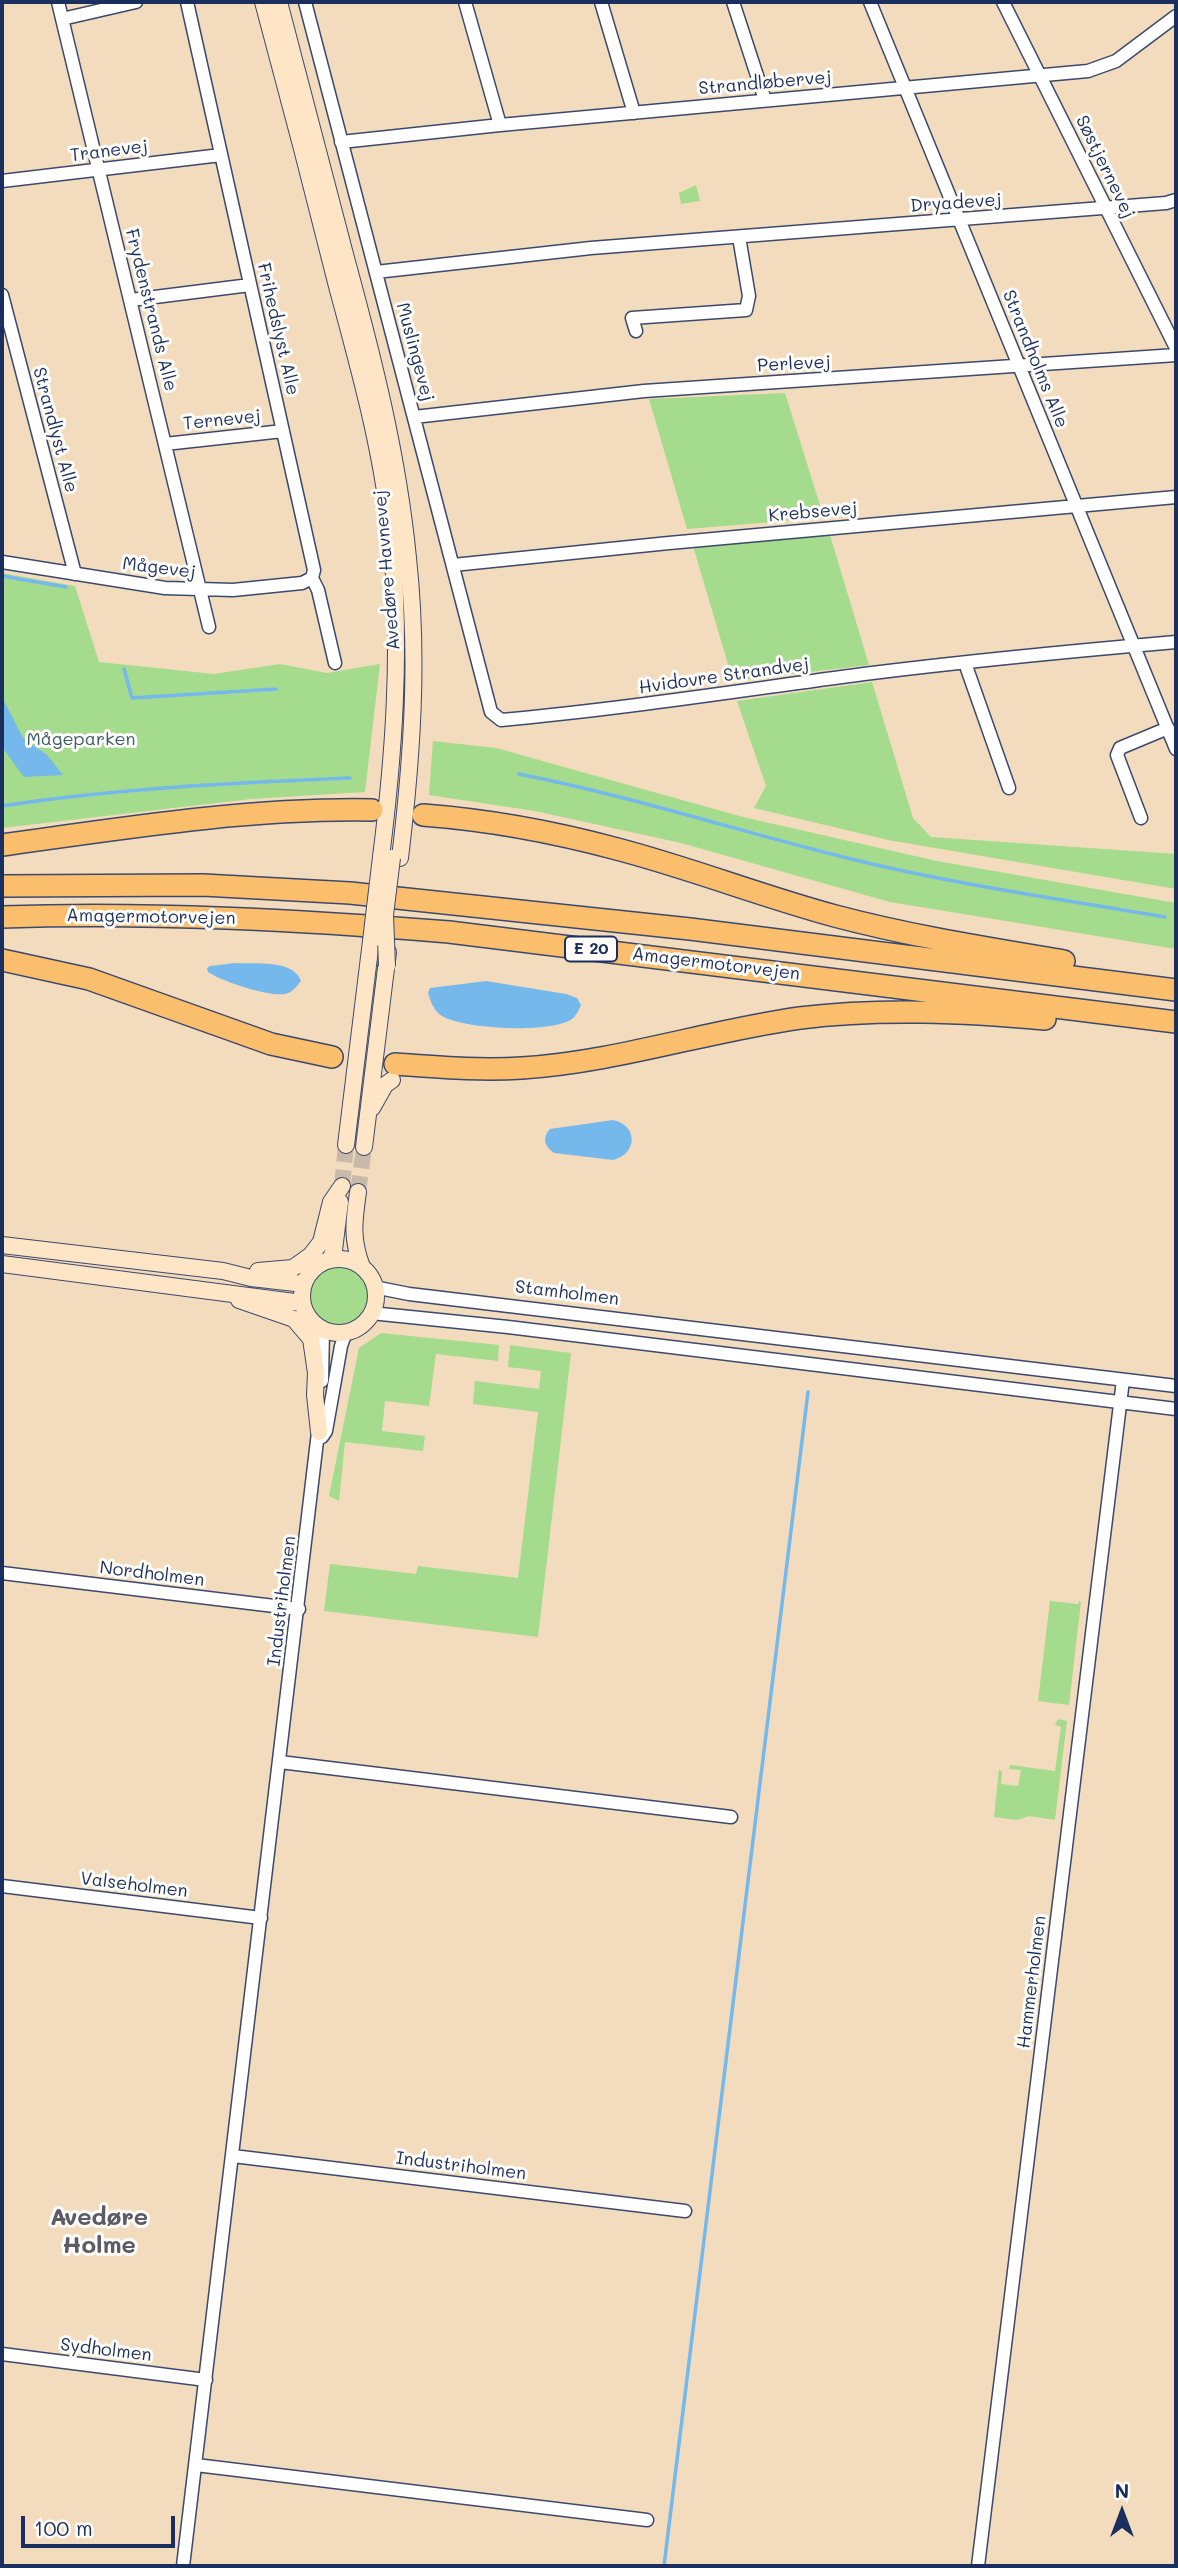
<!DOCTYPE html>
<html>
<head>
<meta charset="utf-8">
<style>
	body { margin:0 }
	#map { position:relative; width:1178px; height:2568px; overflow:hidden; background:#f3dcbe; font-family:Mali,sans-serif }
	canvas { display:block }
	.frame { position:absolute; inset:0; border:4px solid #1b2f5e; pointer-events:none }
	.north { position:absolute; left:1087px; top:2477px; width:70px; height:70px; -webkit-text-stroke:5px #fdfcf7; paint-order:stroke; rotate:0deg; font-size:19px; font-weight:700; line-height:28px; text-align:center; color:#1b2f5e }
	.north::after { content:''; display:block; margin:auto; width:24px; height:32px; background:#1b2f5e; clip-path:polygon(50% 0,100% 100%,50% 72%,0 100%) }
	.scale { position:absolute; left:21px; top:2516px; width:154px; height:32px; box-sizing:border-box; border:4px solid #1b2f5e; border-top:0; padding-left:9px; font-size:21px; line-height:24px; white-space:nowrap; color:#1b2f5e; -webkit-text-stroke:5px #fdfcf7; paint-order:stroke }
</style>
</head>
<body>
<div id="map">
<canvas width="1178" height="2568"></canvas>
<div class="frame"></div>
<div class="north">N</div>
<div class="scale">100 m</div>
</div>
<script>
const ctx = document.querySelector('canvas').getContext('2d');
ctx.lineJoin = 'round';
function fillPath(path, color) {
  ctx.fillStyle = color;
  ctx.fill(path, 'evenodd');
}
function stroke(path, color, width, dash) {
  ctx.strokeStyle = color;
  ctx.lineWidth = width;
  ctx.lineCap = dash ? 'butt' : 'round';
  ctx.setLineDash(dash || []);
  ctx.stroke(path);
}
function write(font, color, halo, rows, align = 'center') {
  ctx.font = font + ' Mali,sans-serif';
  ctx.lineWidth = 6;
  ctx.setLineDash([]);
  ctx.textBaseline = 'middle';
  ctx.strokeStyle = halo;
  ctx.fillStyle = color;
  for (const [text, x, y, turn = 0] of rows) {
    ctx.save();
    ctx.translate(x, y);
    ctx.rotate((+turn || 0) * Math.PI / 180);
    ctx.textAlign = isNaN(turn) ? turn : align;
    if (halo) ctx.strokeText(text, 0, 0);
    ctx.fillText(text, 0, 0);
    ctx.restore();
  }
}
fillPath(new Path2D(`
	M696 185 700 201 681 204 679 193Z
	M785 393 824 518 687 529 649 399Z
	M830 535 869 665 733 681 693 546Z
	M2 573 75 586 99 662 214 674 280 664 327 673 380 664 365 792 251 799 2 828Z
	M872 682 913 818 931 837 1176 854V889L888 840 754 808 766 786 737 701Z
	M433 741 496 748 743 817 937 861 1176 903V949L890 902 681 843 535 811 429 795Z
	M309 1295a30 30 0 1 1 60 0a30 30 0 1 1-60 0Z
	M381 1333 499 1345 498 1361 436 1354 429 1406 385 1401 382 1431 425 1436 423 1451 345 1442 339 1501 329 1496 359 1348Z
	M510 1345 571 1353 538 1637 324 1611 330 1564 416 1574 418 1566 518 1578 538 1412 473 1404 475 1381 539 1389 541 1371 508 1367Z
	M1050 1601 1078 1604 1079 1601 1081 1602 1069 1705 1038 1701Z
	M1058 1719 1067 1721 1055 1820 1029 1816 1017 1820 994 1817 999 1769 1002 1772 1001 1784 1018 1786 1021 1770 1009 1769 1010 1765 1055 1771 1061 1727 1055 1725Z`), '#a4db8c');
fillPath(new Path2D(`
	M2 697 23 738 47 755 63 775 24 777 2 747Z
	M235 963C254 964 294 959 301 981 296 987 292 993 284 994 269 997 221 981 208 972L207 968 210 966Z
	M486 981 566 994 577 998 581 1005C579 1010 576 1016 572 1019 550 1034 463 1029 442 1016 433 1010 431 1002 428 993L430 988Z
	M613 1120C638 1125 638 1154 613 1160L554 1153C544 1146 542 1138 550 1129Z`), '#75b8eb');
stroke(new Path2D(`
	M2 576 66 587
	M124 669 132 698 276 689
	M519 774C630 796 738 831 847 858 952 884 1059 899 1165 917
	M2 806C117 788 234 783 350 778
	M664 2566 808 1392`), '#75b8eb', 3.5);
stroke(new Path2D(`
	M342 1186 346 1145
	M358 1192 364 1147`), '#c8b9ab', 16, [16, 8]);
const street = new Path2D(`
	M58 2 209 627
	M187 2 314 570 312 578 318 590 335 663
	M305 2 491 712 501 720C623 709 743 690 864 674 968 661 1072 651 1176 642
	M465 2 500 125
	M601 2 634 113
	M733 2 765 100
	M870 2 1176 749
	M1003 2 1176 348
	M62 19 136 2
	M341 142 500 125 1088 71 1116 61 1176 16
	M2 181 221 155
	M376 272 591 248 1166 203 1176 200
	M2 295 75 574
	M131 300 250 285
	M636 331 632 318 746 310 749 296 739 237
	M414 417 644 391 1176 355
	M165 444 283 431
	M2 562 165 588 233 590 302 583 312 578
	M453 565 669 543 1176 497
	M965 663 1009 788
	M1141 818 1117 755 1120 748 1168 728
	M374 1287 409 1294 1176 1386
	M371 1313 508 1327 1176 1409
	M322 1381 323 1329
	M322 1437 326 1431 341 1346 346 1332
	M2 1573 299 1609
	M280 1762 731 1817
	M2 1886 261 1918
	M233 2156 685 2211
	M2 2354 206 2380
	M196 2465 647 2520
	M183 2566 319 1424
	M978 2566 1123 1380`);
const secondary = new Path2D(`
	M263 2C289 98 314 194 338 290 361 375 385 461 392 549 401 653 394 754 381 857
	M279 2C301 87 324 172 346 258 373 357 398 455 408 558 419 659 412 758 400 858
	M372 1108 385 1085 392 1080
	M346 1145 371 941
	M364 1147 388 952
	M358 1192C354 1221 351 1238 362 1267
	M2 1245 223 1271 251 1278 304 1284
	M302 1296a37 37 0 1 1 74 0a37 37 0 1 1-74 0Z
	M330 1260 334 1250 340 1202
	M2 1264 302 1303
	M258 1271 293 1268 311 1255 321 1242 331 1202 342 1186
	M239 1300 294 1319 311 1339 316 1373 315 1395 319 1432`);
const highway = new Path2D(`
	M423 815C489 820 554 832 617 849 690 868 761 896 835 916 910 936 987 948 1064 961
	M2 845C124 828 248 808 372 810
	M2 886 203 885 350 893 690 929 1176 990
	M2 917C151 912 300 920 449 932L1176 1022
	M2 960 89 979 271 1044 332 1057
	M395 1064C437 1067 480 1071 522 1068 616 1062 707 1031 800 1018 881 1008 964 1012 1045 1019`);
stroke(street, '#3b496c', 15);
stroke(secondary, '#3b496c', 18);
stroke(highway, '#3b496c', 24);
stroke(street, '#fff', 12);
stroke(secondary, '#fde5c5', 16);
stroke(highway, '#fabe6d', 21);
const secondaryBridge = new Path2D(`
	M371 941 381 857
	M387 966 385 915 392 858`);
stroke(secondaryBridge, '#3b496c', 18, []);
stroke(secondaryBridge, '#fde5c5', 16);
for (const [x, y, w] of [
	[591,949,52]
]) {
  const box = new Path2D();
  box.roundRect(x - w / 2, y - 12.5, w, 25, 5);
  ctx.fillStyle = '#fdfcf7';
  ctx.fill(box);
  stroke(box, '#1b2f5e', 2);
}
write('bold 16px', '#1b2f5e', null, [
	["E 20",591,949]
]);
write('18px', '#1b2f5e', '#fdfcf7', [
	["Strandløbervej",765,83,-5],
	["Tranevej",109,151,-7],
	["Søstjernevej",1105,167,64],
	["Dryadevej",956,203,-4],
	["Frydenstrands Alle",151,310,76],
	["Frihedslyst Alle",278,329,77],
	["Muslingevej",415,352,75],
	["Strandholms Alle",1035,359,68],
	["Perlevej",794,364,-3],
	["Ternevej",222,420,-6],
	["Strandlyst Alle",55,430,75],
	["Krebsevej",813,512,-5],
	["Mågevej",159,568,7],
	["Avedøre Havnevej",387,570,-95],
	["Hvidovre Strandvej",724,676,-8],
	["Amagermotorvejen",151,917,1],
	["Amagermotorvejen",716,964,7],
	["Stamholmen",567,1293,7],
	["Nordholmen",152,1574,7],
	["Industriholmen",282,1601,-83],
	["Valseholmen",134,1885,7],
	["Hammerholmen",1032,1982,-83],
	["Industriholmen",461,2166,7],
	["Sydholmen",106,2350,7]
]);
write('18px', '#3d5a6a', '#fdfcf7', [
	["Mågeparken",81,739]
]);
write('bold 24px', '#5d5a68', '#fdfcf7', [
	["Avedøre",99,2218],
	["Holme",99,2246]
]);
</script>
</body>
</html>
